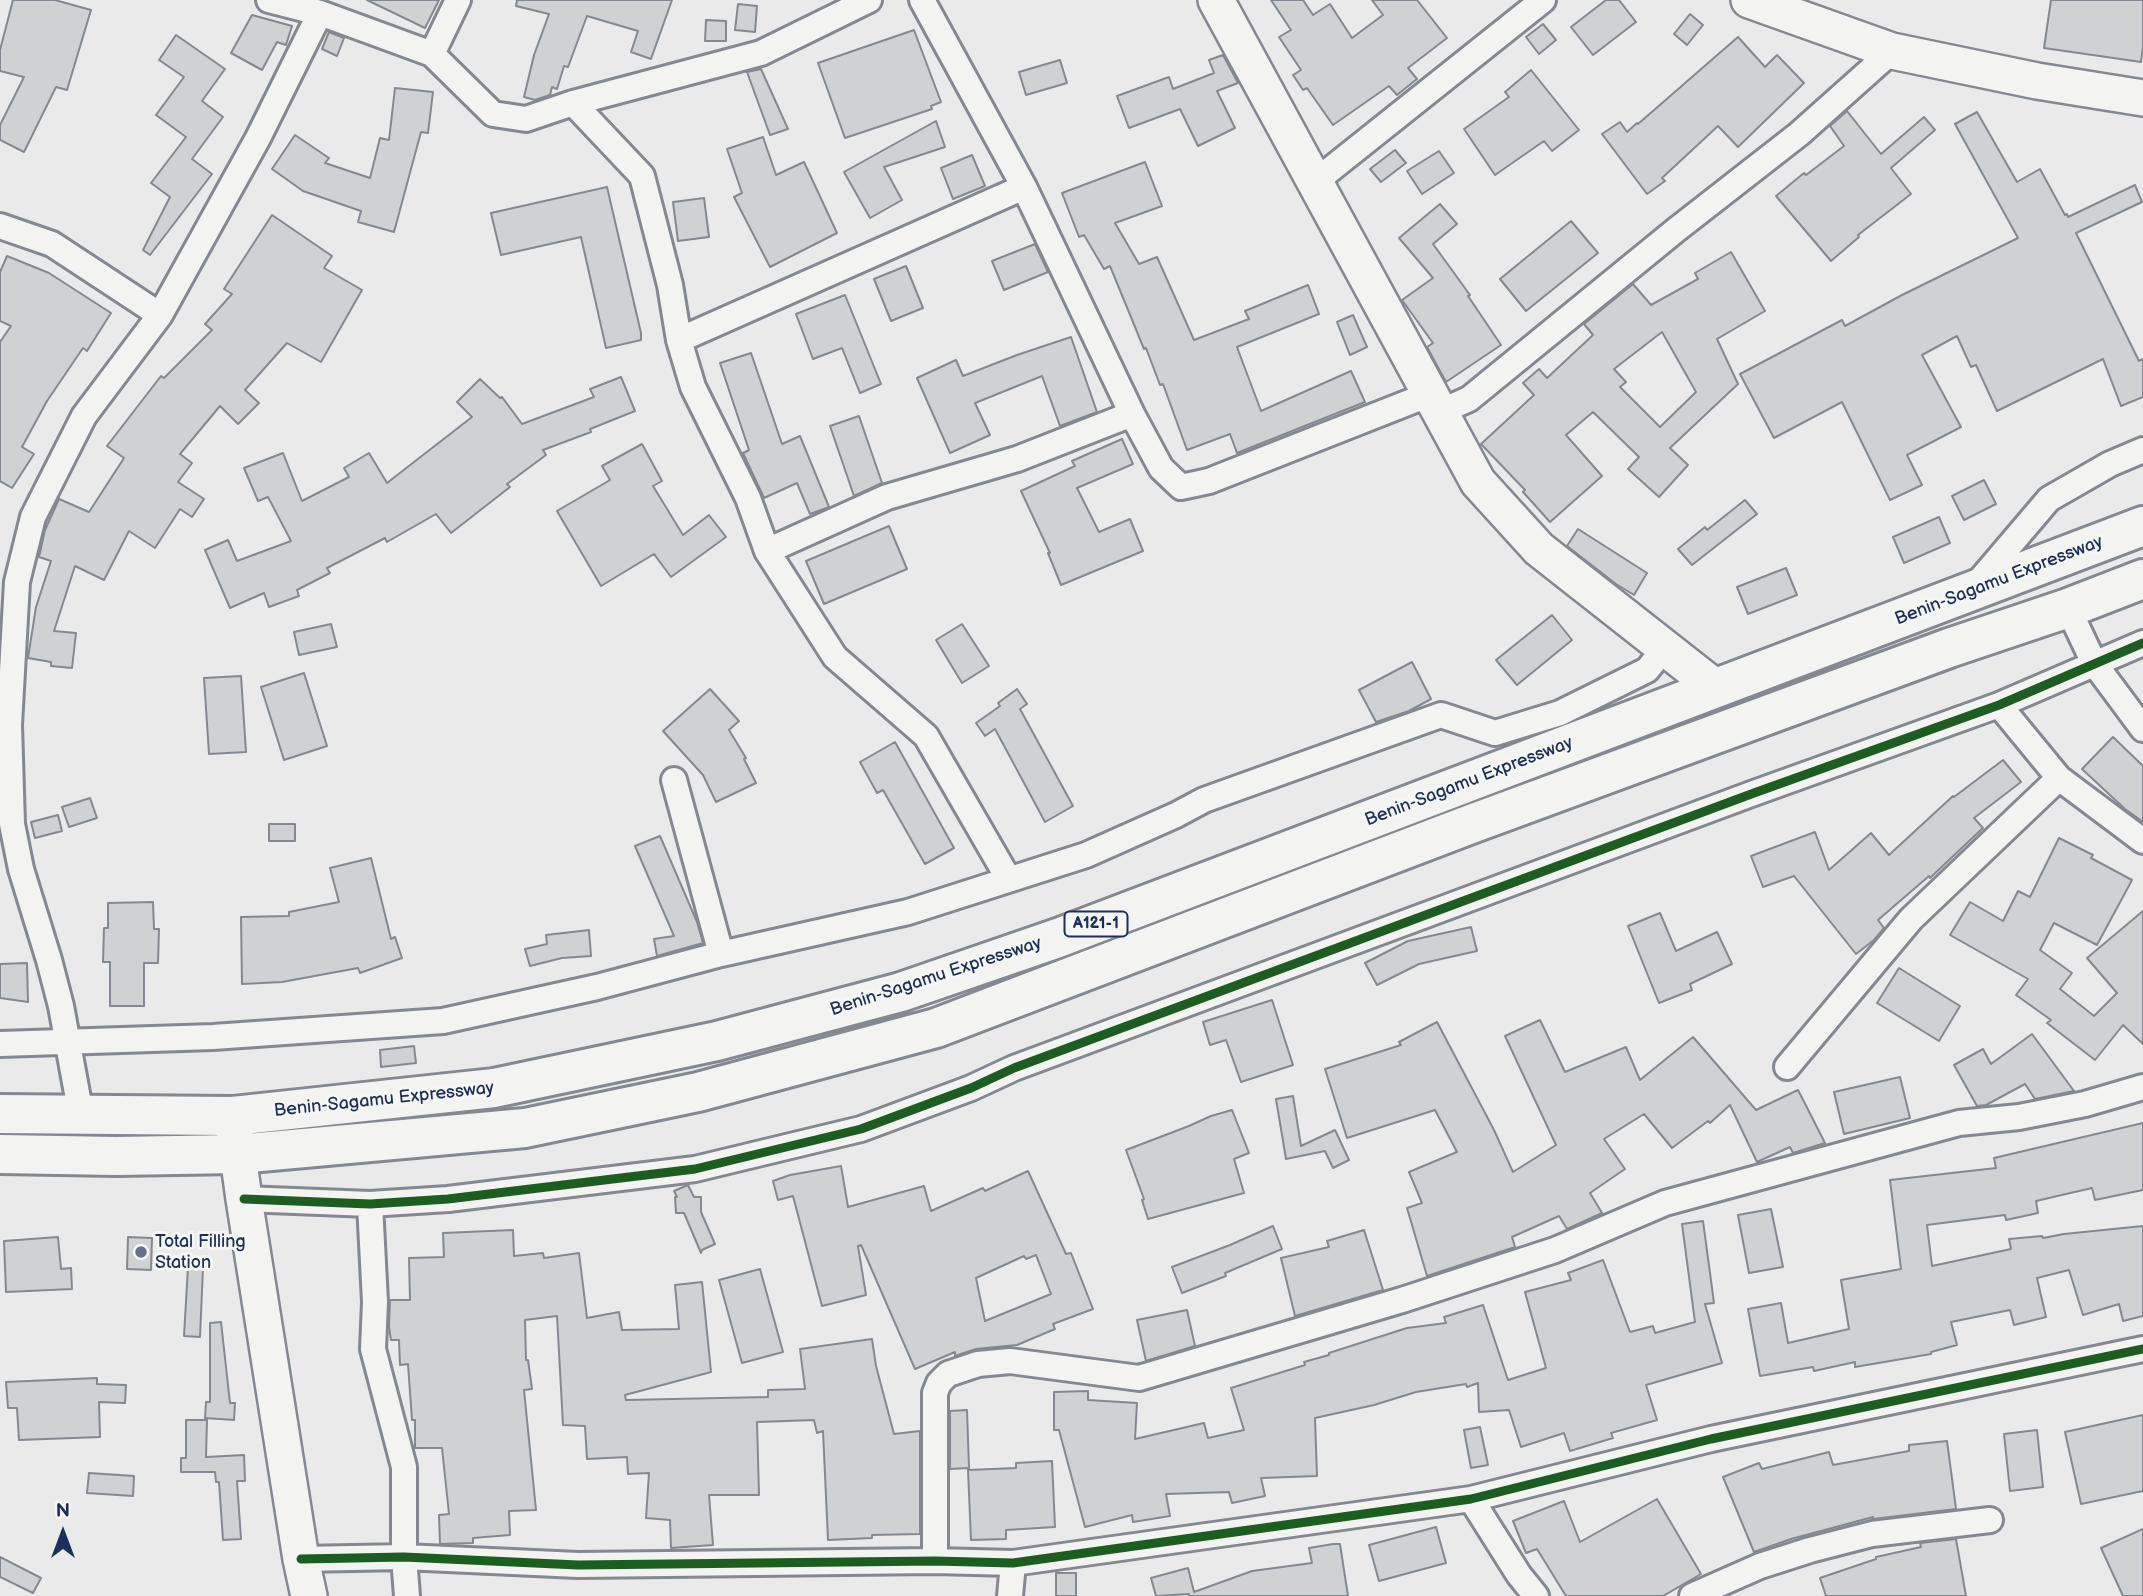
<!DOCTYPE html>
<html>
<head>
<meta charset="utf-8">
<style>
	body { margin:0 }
	#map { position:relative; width:2143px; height:1596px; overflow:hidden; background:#e9eae9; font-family:"Balsamiq Sans",sans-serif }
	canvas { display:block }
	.north { position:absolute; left:28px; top:1498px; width:70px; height:70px; -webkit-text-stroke:5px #f6f6f2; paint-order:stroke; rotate:0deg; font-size:19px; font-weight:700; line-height:28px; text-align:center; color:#1b2f5e }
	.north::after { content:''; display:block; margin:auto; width:24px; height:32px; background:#1b2f5e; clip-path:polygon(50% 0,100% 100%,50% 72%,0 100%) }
</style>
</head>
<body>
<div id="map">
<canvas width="2143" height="1596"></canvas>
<div class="north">N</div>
</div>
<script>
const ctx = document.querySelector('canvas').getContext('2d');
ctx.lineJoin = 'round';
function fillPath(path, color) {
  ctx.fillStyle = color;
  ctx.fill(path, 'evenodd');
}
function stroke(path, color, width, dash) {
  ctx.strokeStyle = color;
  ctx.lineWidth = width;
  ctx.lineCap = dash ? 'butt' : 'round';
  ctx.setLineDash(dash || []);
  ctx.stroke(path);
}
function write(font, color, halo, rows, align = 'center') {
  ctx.font = font + ' "Balsamiq Sans",sans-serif';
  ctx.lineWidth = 6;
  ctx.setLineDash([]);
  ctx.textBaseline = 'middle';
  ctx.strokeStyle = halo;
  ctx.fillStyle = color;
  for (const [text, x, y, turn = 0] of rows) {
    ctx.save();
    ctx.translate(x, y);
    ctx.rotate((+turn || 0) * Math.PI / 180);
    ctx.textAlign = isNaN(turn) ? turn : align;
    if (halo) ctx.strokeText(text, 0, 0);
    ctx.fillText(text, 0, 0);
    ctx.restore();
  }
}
const building = new Path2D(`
	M13 0H55L91 10 67 90 56 87 24 152 0 140V125L24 77 0 71V50Z
	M367 0H439L425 28Z
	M517 0H672L651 59 631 52 638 31 587 16 568 67 564 66 557 89 552 87 550 95 535 100 524 97 534 55 549 14 516 6Z
	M1271 0H1303L1313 15 1330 4 1352 38 1383 15 1372 0H1417L1447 38 1408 68 1417 79 1397 95 1389 86 1333 125 1307 88 1303 90 1293 75 1301 70 1279 37 1291 30Z
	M1606 0H1619L1636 22 1593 55 1571 27Z
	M2051 0H2143V46L2141 62 2044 48Z
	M738 4 757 6 755 32 735 30Z
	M1690 14 1703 25 1687 45 1674 34Z
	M252 15 292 26 286 45 277 42 262 70 231 53Z
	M706 20 726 21V41H705Z
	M1543 24 1556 40 1539 54 1526 37Z
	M914 30 941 102 931 106 932 109 845 138 818 63Z
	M329 32 344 38 337 56 322 49Z
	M176 35 225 69 202 101 223 117 192 159 212 174 150 255 143 250 170 197 151 183 186 137 156 115 184 77 159 60Z
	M1738 37 1765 67 1777 55 1804 83 1738 147 1718 126 1662 178 1665 181 1647 194 1602 134 1620 122 1627 132 1637 123 1638 124Z
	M1223 55 1238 83 1217 91 1235 128 1198 146 1180 109 1129 128 1117 96 1169 77 1173 89 1214 73 1209 60Z
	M1060 60 1067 83 1026 95 1019 72Z
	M761 69 788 129 770 135 747 72Z
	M1531 70 1579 130 1552 151 1544 141 1495 175 1464 129 1509 97 1505 92Z
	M395 88 433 92 428 133 421 132 394 232 358 222 361 211 303 191 272 169 295 135 329 158 325 163 370 178 380 138 389 140Z
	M1847 111 1881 154 1924 117 1935 130 1891 168 1911 194 1858 235 1859 237 1831 261 1776 196 1804 173 1806 175 1844 146 1830 126Z
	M1977 112 2017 182 2040 169 2065 215 2067 214 2068 217 2135 185 2142 202 2076 233 2139 361 2143 359V397L2121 406 2103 359 1997 411 1976 365 1971 367 1957 336 1922 355 1961 427 1907 455 1922 485 1890 500 1842 402 1774 438 1740 374 1842 320 1845 326 1902 295 2018 238 1955 124Z
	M936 121 945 147 884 167 902 200 870 218 844 172Z
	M763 137 776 175 804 162 837 233 770 267 734 197 742 193 727 149Z
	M1395 150 1406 163 1381 182 1370 169Z
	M1439 151 1454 173 1422 194 1407 171Z
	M972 155 985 186 953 199 941 168Z
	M1145 162 1162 206 1115 223 1139 264 1157 257 1194 340 1249 319 1245 311 1308 285 1319 314 1237 347 1261 411 1351 371 1365 402 1237 453 1230 434 1187 450 1163 384 1160 385 1146 348 1144 349 1110 266 1104 269 1084 235 1079 237 1062 193Z
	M607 187 641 333V340L606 348 581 237 501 255 491 213Z
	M704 198 709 237 678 241 673 202Z
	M1440 204 1457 224 1433 244 1470 295 1468 296 1501 345 1446 382 1427 347 1433 343 1402 300 1433 278 1399 238Z
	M272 215 332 256 324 268 362 290 321 362 287 343 245 390 259 403 238 424 220 406 180 454 192 463 178 482 204 499 192 517 180 509 155 548 129 531 104 580 75 566 54 631 76 633 72 668 51 666V662L28 658 36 607 51 561 39 557 45 530 59 499 89 512 124 458 107 446 161 376 164 378 212 330 205 324 232 294 224 289Z
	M1571 221 1598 253 1526 311 1500 279Z
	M1035 244 1048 272 1004 290 992 261Z
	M1731 252 1765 311 1717 339 1738 384 1670 448 1688 465 1659 497 1628 469 1639 457 1593 412 1566 435 1602 476 1550 522 1523 492 1525 490 1481 444 1534 395 1523 383 1539 369 1547 378 1593 335 1584 324 1633 284 1651 305 1698 279 1695 273ZM1662 332 1696 392 1660 427 1620 387 1626 382 1614 369Z
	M7 256 49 273 111 313 87 351 83 348 47 401 22 447 34 454 12 488 0 481V342L11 326 0 321V272Z
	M906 266 923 308 891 321 874 279Z
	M845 295 881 384 860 393 842 348 813 359 796 314Z
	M1353 315 1367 347 1350 355 1337 322Z
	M1071 337 1097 412 1060 426 1042 376 975 403 990 435 950 453 917 378 956 360 963 376 1017 355Z
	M751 353 782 444 800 436 829 507 810 514 797 483 764 498 743 453 749 450 720 363Z
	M621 377 635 411 590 429 591 432 543 450 546 455 507 484 510 487 451 533 436 514 387 542 385 538 327 568 330 573 297 590 299 596 269 607 264 593 230 608 205 550 228 540 237 561 291 541 268 497 258 501 244 468 283 453 302 501 349 477 344 468 369 453 387 483 472 417 457 402 480 379 500 398 502 397 522 424 594 397 590 389Z
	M859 416 882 483 854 496 830 426Z
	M1122 439 1133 464 1077 488 1099 532 1130 519 1143 551 1061 585 1048 553H1050L1021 491 1075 466 1072 461Z
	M642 444 662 481 653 486 683 535 709 515 726 537 671 577 654 554 601 586 557 511 610 480 602 466Z
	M1984 480 1996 504 1964 520 1952 496Z
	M1745 500 1757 514 1692 565 1678 549 1705 527 1707 530Z
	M1939 517 1950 543 1904 563 1893 537Z
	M889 526 907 569 824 604 806 561Z
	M1578 529 1647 573 1634 595 1616 584 1567 546Z
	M1786 568 1797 595 1748 614 1737 587Z
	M1552 615 1572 640 1517 685 1496 660Z
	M331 624 337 647 299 655 294 632Z
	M962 624 989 666 962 683 936 640Z
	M1412 662 1431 699 1409 711 1376 722 1359 690Z
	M304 673 327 746 284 760 261 687Z
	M241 676 246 752 209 754 204 678Z
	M710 689 739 721 729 730 746 758 744 759 756 783 716 802 703 775 663 731Z
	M1017 689 1027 704 1020 709 1073 806 1045 822 995 729 985 736 976 723 1000 706 998 703Z
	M2113 737 2143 766V822L2125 809 2082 769Z
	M895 742 954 848 925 864 883 790 877 793 860 762Z
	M2003 760 2021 782 1974 818 1983 828 1930 878 1929 876 1878 920 1884 928 1874 940 1856 954 1794 876 1763 887 1751 856 1815 832 1829 870 1871 833 1889 855 1953 796 1954 797Z
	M90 798 97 818 69 827 62 807Z
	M58 815 62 831 35 838 31 822Z
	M269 824H295V841H269Z
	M660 836 697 922 703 943 657 956 654 939 674 936 635 846Z
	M2059 838 2093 855 2091 858 2132 880 2097 945 2054 923 2040 950 2072 973 2060 989 2094 1016 2117 993 2087 958 2143 911V1044L2123 1025 2095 1060 2047 1023 2051 1020 2016 995 2028 979 1950 935 1970 902 2003 921 2018 891 2030 897Z
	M371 858 391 939 395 937 402 958 360 973 358 968 282 982 242 984 241 917 289 916V912L339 902 330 868Z
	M153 902 154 929H159L158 963H144V1006H110V962H103L104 928H108V903Z
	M1660 913 1676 951 1717 932 1732 964 1690 984 1692 990 1659 1003 1628 926Z
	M1471 927 1477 951 1419 964 1377 985 1365 963 1408 941Z
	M589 930 591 956 562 958 530 966 525 949 547 944 546 935Z
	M27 963 28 1002 0 998V964Z
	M1899 968 1960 1006 1939 1041 1877 1003Z
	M1272 1000 1293 1065 1241 1082 1226 1040 1210 1045 1203 1022Z
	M1540 1020 1565 1072 1626 1047 1640 1080 1693 1037 1756 1110 1798 1090 1825 1143 1793 1153 1790 1147 1757 1162 1730 1105 1710 1123 1708 1121 1672 1148 1644 1114 1604 1139 1625 1169 1590 1193 1602 1213 1567 1229 1559 1216 1512 1237 1515 1247 1427 1276 1407 1208 1422 1203 1409 1172 1457 1152 1435 1110 1347 1138 1325 1069 1401 1045 1399 1042 1437 1022 1494 1130 1513 1172 1556 1145 1505 1036Z
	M2032 1034 2074 1091 2035 1099 2025 1084 1986 1105 1977 1106 1954 1065 1983 1049 1991 1064Z
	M414 1046 416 1063 381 1067 380 1050Z
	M1900 1077 1910 1118 1844 1134 1834 1092Z
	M1293 1096 1301 1146 1335 1130 1349 1160 1333 1168 1325 1151 1286 1159 1276 1099Z
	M1232 1110 1249 1153 1234 1159 1244 1193 1148 1219 1142 1200 1144 1199 1126 1150 1189 1126 1211 1116Z
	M2143 1123V1190L2095 1200 2092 1188 2036 1201 2038 1213 2006 1220 2005 1215 1927 1225 1932 1266 2011 1249 2009 1239 2042 1236 2043 1238 2064 1234 2143 1226V1316L2123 1321 2119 1304 2083 1315 2069 1270 2037 1278 2046 1317 2014 1325 2010 1310 1951 1322 1957 1345 1931 1352V1354L1855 1367V1362L1814 1371 1813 1367 1760 1376 1748 1309 1781 1303 1788 1343 1849 1329 1841 1280 1901 1269 1890 1180 1996 1168 1994 1158Z
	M841 1166 848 1207 924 1186 931 1211 983 1188 985 1191 1028 1171 1066 1254 1071 1253 1093 1309 1053 1324 1055 1329 1017 1345 976 1349 955 1356V1352L915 1369 861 1245 858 1246 866 1295 822 1306 793 1196 778 1200 773 1181 790 1175ZM1036 1255 1051 1294 985 1321 976 1278 1024 1256 1026 1259Z
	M688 1185 694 1197H701V1212L715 1244 702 1250 701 1253 684 1213H676L675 1197H677L674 1191Z
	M1771 1209 1783 1267 1749 1273 1738 1215Z
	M1703 1221 1714 1303 1705 1304 1722 1363 1646 1385 1657 1420 1611 1433 1613 1438 1570 1451 1564 1433 1521 1447 1509 1410 1479 1412 1478 1383 1467 1387 1466 1384 1416 1392 1374 1405 1315 1418 1317 1476 1261 1478 1265 1496 1232 1503 1229 1492 1166 1494 1170 1516 1133 1522 1132 1515 1085 1527 1059 1430H1054V1392L1088 1391V1400L1137 1403 1135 1439 1204 1423 1208 1438 1244 1430 1231 1388 1305 1365 1304 1362 1329 1355V1353L1407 1328 1446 1323 1444 1317 1483 1305 1508 1380 1546 1368 1525 1292 1571 1280 1568 1273 1603 1260 1630 1332 1653 1326 1655 1333 1695 1322 1682 1224Z
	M1273 1226 1282 1249 1225 1273 1226 1276 1182 1293 1172 1267 1230 1245Z
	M513 1230 514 1256 543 1253 544 1258 579 1253 587 1318 619 1312 622 1330 679 1329 675 1285 702 1282 711 1372 625 1395 626 1400 768 1397V1390L805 1389 800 1349 872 1339 876 1366 894 1434 920 1431V1534L872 1535V1538L828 1540 823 1431 817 1433 814 1420 757 1422 759 1495H709L713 1545 671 1548 670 1520 646 1518 649 1473 628 1474 627 1457 587 1459 585 1426 563 1425 557 1316 525 1320 526 1360H528L532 1389 524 1390 536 1510 509 1511 510 1535 473 1538V1543L440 1544 439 1515 449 1514 442 1448H415V1420H412L408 1364 400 1365 399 1340H391L389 1327 390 1300H410L409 1258 444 1257 443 1233Z
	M1364 1230 1383 1290 1295 1316 1281 1258 1329 1247 1327 1241Z
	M58 1237 61 1269 71 1268 72 1289 6 1292 4 1241Z
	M128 1237 152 1238 151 1270 127 1269Z
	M188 1267 203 1268 200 1337 184 1336Z
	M760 1269 783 1352 742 1363 719 1280Z
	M1187 1310 1195 1346 1146 1361 1137 1320Z
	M221 1322 230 1403H235L234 1420 205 1418 206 1402H210V1323Z
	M97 1378V1384L126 1385 125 1403 99 1402 100 1437 19 1440 17 1408H8L6 1382Z
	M967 1410 969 1468 950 1469V1411Z
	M2143 1415V1491L2081 1504 2065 1432Z
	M186 1420H207L206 1457 244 1455 245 1481H237L241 1539 223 1540 219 1482H216L215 1472H181V1458H186Z
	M1480 1427 1488 1465 1471 1468 1464 1430Z
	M2037 1430 2043 1487 2010 1491 2004 1434Z
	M1947 1441 1956 1509 1873 1519V1517L1791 1539 1754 1552 1723 1477 1759 1463 1762 1469 1829 1452 1833 1465 1909 1451V1445Z
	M1052 1461 1055 1527 1006 1530V1539L971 1540 968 1470 1016 1468V1463Z
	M89 1473 134 1476 133 1496 87 1493Z
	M1657 1499 1701 1574 1663 1596H1566L1537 1549 1526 1553 1513 1521 1564 1501 1580 1542Z
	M1436 1527 1446 1563 1379 1581 1369 1545Z
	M2143 1529V1596H2123L2101 1548Z
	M1956 1539 1966 1596H1826L1820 1578 1876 1559V1557L1921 1547 1920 1543Z
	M1333 1544H1340L1348 1596H1189V1594L1156 1596 1151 1578 1188 1568 1194 1592 1252 1571 1312 1563 1309 1548Z
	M0 1557 41 1578 33 1593 0 1577Z
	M1056 1573H1076V1596H1056Z`);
fillPath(building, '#d0d1d3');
stroke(building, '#848890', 2);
const street = new Path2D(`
	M922 0 1024 187 1132 414 1161 468 1181 487 1209 481 1430 394
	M320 13 432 54 493 114 526 119 573 103 761 53 869 0
	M432 54 458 0
	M573 103 642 176 670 285 679 340 693 387 748 498 767 551 835 657 926 736 1008 878
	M1316 181 1543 0
	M0 226 52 244 160 315
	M679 340 1024 187
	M1440 412 1469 399 1676 230 1799 134 1892 51
	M767 551 887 497 1017 459 1132 414
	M1975 586 2049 499 2110 464 2143 450
	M2068 608 2094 663 2143 729
	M1999 705 2059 778 2143 841
	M674 780 721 954
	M0 1044 213 1037 443 1021 597 987 721 954 908 912 1086 855 1176 815 1204 800 1441 715 1495 733 1560 713 1647 670 1665 648
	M1787 1067 1911 919 2059 778
	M81 1115 61 1006 49 960 21 869 12 824 9 725 17 582 33 517 84 416 160 315 258 138 320 13 269 0
	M244 1199 370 1204 448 1199 695 1169 861 1129 971 1088 1014 1068 1754 793 1999 705 2143 643
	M370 1204 375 1302 373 1349 404 1467V1557L407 1596
	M1471 1499 1519 1575 1536 1596
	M301 1559 404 1557 578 1565 935 1561 1013 1563 1471 1499 1711 1439 2143 1349
	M935 1561V1393L939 1383 948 1374 978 1364 1010 1361 1139 1378 1402 1300 1555 1250 1665 1203 1959 1123 2019 1117 2085 1104 2143 1087
	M1010 1596 1013 1563
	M1692 1596 1760 1566 1810 1550 1872 1534 1990 1520`);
const secondary = new Path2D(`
	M1216 0 1478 482 1539 549 1716 688
	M1749 0 1892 51 2037 81 2143 98
	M234 1126 244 1199 301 1559 309 1596`);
const highway = new Path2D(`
	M0 1114 233 1116 494 1088 717 1041 901 992 1058 938 2143 526
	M0 1154 116 1156 238 1154 525 1128 698 1092 936 1028 1471 824 1949 648 2068 608 2143 579`);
stroke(street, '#848890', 30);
stroke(secondary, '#848890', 40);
stroke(highway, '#848890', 44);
stroke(street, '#f3f3f2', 24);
stroke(secondary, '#f3f3f2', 35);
stroke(highway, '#f3f3f2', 38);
stroke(new Path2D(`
	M244 1199 370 1204 448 1199 695 1169 861 1129 971 1088 1014 1068 1754 793 1999 705 2143 643
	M301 1559 404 1557 578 1565 935 1561 1013 1563 1471 1499 1711 1439 2143 1349`), '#1b5e20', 9);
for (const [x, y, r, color] of [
	[141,1252,7,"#63708f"]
]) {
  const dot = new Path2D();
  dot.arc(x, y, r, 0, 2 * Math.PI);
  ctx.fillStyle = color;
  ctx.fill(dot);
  stroke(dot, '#f6f6f2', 2.5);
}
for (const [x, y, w] of [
	[1096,924,63]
]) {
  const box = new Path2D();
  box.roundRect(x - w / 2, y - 12.5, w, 25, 5);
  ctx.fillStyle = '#f6f6f2';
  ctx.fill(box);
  stroke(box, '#1b2f5e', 2);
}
write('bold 16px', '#1b2f5e', null, [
	["A121-1",1096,924]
]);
write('18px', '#1b2f5e', '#f6f6f2', [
	["Benin-Sagamu Expressway",1999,581,-21],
	["Benin-Sagamu Expressway",1469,782,-21],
	["Benin-Sagamu Expressway",936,977,-18],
	["Benin-Sagamu Expressway",384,1100,-6]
]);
write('18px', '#1b2f5e', '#f6f6f2', [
	["Total Filling",155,1242],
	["Station",155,1263]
], 'left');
</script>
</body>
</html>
